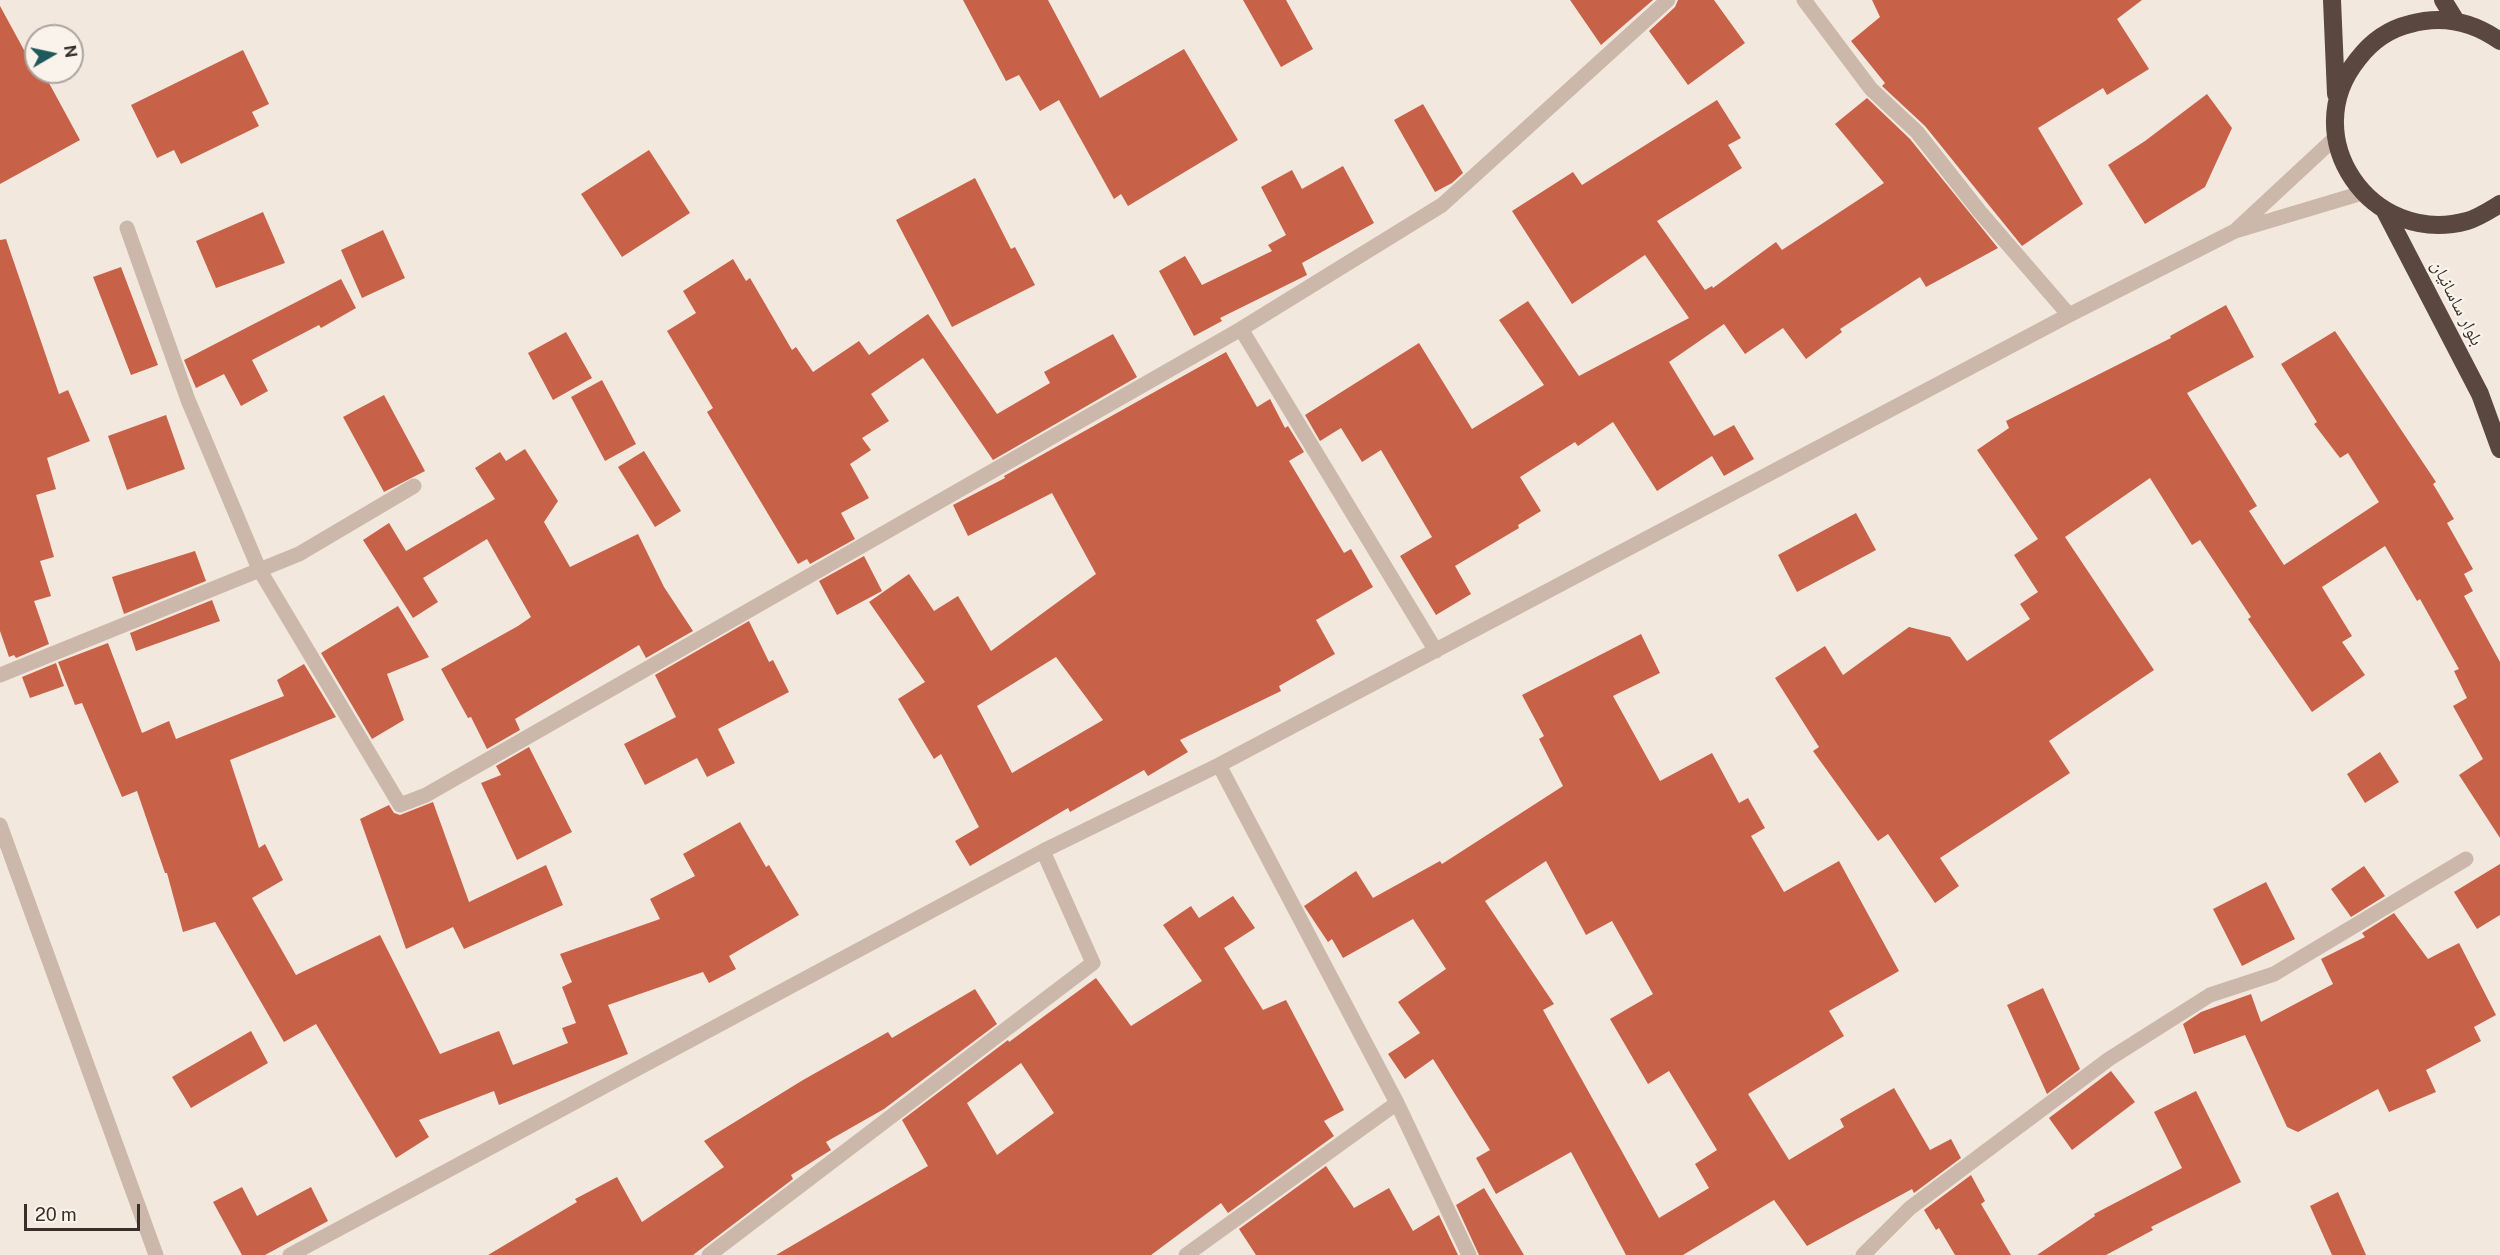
<!DOCTYPE html>
<html>
<head>
<meta charset="utf-8">
<style>
	body { margin:0 }
	#map { position:relative; width:2500px; height:1255px; overflow:hidden; background:#f3e8de; font-family:"Public Sans",sans-serif }
	canvas { display:block }
	.north { position:absolute; left:24px; top:24px; width:60px; height:60px; box-sizing:border-box; background:#faf3eb; border:2px solid #ada49d; border-radius:50%; rotate:81deg; font-size:16px; font-weight:700; line-height:24px; text-align:center; color:#392e29 }
	.north::after { content:''; display:block; margin:auto; width:21px; height:27px; background:#1e5a5b; clip-path:polygon(50% 0,100% 100%,50% 72%,0 100%) }
	.scale { position:absolute; left:24px; top:1204px; width:116px; height:27px; box-sizing:border-box; border:3px solid #392e29; border-top:0; padding-left:8px; font-size:18px; line-height:21px; white-space:nowrap; color:#392e29; -webkit-text-stroke:4px #faf3eb; paint-order:stroke }
</style>
</head>
<body>
<div id="map">
<canvas width="2500" height="1255"></canvas>
<div class="north">N</div>
<div class="scale">20 m</div>
</div>
<script>
const ctx = document.querySelector('canvas').getContext('2d');
ctx.lineJoin = 'round';
function fillPath(path, color) {
  ctx.fillStyle = color;
  ctx.fill(path, 'evenodd');
}
function stroke(path, color, width, dash) {
  ctx.strokeStyle = color;
  ctx.lineWidth = width;
  ctx.lineCap = dash ? 'butt' : 'round';
  ctx.setLineDash(dash || []);
  ctx.stroke(path);
}
function write(font, color, halo, rows, align = 'center') {
  ctx.font = font + ' "Public Sans","Noto Naskh Arabic",sans-serif';
  ctx.lineWidth = 4.5;
  ctx.setLineDash([]);
  ctx.textBaseline = 'middle';
  ctx.strokeStyle = halo;
  ctx.fillStyle = color;
  for (const [text, x, y, turn = 0] of rows) {
    ctx.save();
    ctx.translate(x, y);
    ctx.rotate((+turn || 0) * Math.PI / 180);
    ctx.textAlign = isNaN(turn) ? turn : align;
    if (halo) ctx.strokeText(text, 0, 0);
    ctx.fillText(text, 0, 0);
    ctx.restore();
  }
}
fillPath(new Path2D(`
	M963 0H1048L1100 98 1184 49 1238 140 1128 206 1121 194 1114 199 1059 100 1040 111 1019 75 1006 81Z
	M1243 0H1286L1313 49 1281 67Z
	M1570 0H1653L1601 45Z
	M1678 0H1714L1745 43 1688 85 1649 31 1675 7Z
	M1872 0H2142L2117 19 2149 69 2107 95 2103 88 2038 128 2083 204 2022 246 1925 126 1882 86 1885 83 1851 41 1880 17Z
	M0 6 36 72H43L80 140 0 184Z
	M243 50 269 104 252 112 259 126 181 164 174 150 157 158 131 105Z
	M2207 94 2232 128 2205 187 2145 224 2108 165 2145 141Z
	M1867 98 1910 139 1998 248 1926 287 1920 277 1840 329 1842 332 1806 359 1783 328 1745 354 1724 324 1669 362 1714 436 1734 425 1754 459 1724 476 1712 456 1657 491 1613 422 1578 446 1575 442 1520 477 1541 511 1518 525 1519 528 1455 566 1471 594 1436 615 1400 556 1432 537 1381 450 1362 462 1341 428 1320 441 1305 415 1419 343 1472 429 1544 385 1499 320 1528 301 1579 376 1689 318 1645 255 1572 304 1512 211 1573 172 1582 185 1717 100 1741 138 1728 145 1742 168 1657 221 1705 290 1712 286 1713 288 1776 242 1782 250 1884 183 1835 124Z
	M1423 104 1463 173 1452 183 1435 192 1394 120Z
	M649 150 690 213 622 257 581 194Z
	M1343 166 1374 223 1302 263 1307 275 1220 318 1222 321 1194 336 1159 271 1185 256 1202 285 1272 251 1268 245 1286 235 1261 187 1292 170 1302 189Z
	M975 178 1011 249 1015 247 1035 285 952 327 896 220Z
	M263 212 285 263 216 288 196 241Z
	M383 230 405 278 362 298 341 250Z
	M6 239 59 394 68 390 90 441 47 458 56 489 36 495 54 557 40 561 51 596 34 601 49 644 16 658 14 655 9 657 0 631V240Z
	M733 259 746 281 750 278 792 350 796 347 813 372 859 341 869 355 928 314 997 414 1050 383 1044 372 1113 334 1137 377 993 460 923 358 871 394 889 421 862 438 871 450 850 464 869 498 841 513 855 539 810 564 807 559 798 564 707 412 713 408 667 331 696 313 683 291Z
	M121 267 158 365 131 375 93 277Z
	M341 279 356 308 321 328 319 325 252 360 268 391 241 406 224 374 196 388 184 360Z
	M2226 305 2254 357 2187 393 2257 506 2249 511 2284 565 2379 502 2348 453 2340 458 2314 424 2317 422 2281 364 2335 331 2436 482 2433 484 2454 519 2447 523 2473 569 2464 574 2473 591 2464 596 2500 662V838L2459 775 2483 759 2453 706 2467 698 2454 671 2459 669 2420 599 2417 601 2385 546 2322 587 2352 636 2342 642 2365 675 2312 712 2248 619 2251 617 2200 540 2192 545 2150 478 2065 537 2154 670 2049 741 2070 773 1940 858 1959 886 1935 903 1888 834 1878 841 1813 751 1819 747 1775 678 1825 646 1843 675 1909 627 1950 637 1967 661 2030 619 2020 604 2038 592 2014 555 2038 539 1977 450 2009 428 2006 421 2171 338 2170 336Z
	M566 332 592 378 553 400 528 353Z
	M1226 352 1257 407 1270 399 1285 428 1288 426 1304 452 1289 461 1344 553 1351 549 1373 587 1316 620 1335 654 1279 686 1281 691 1180 740 1188 752 1148 776 1144 770 1070 812 1068 808 970 866 955 841 979 827 941 754 934 759 898 699 925 682 869 602 909 574 934 611 958 596 991 651 1096 574 1052 493 968 536 953 505 1005 478 1004 476ZM1056 657 1103 720 1012 773 977 706Z
	M602 380 636 444 605 461 571 397Z
	M384 395 425 471 384 492 343 417Z
	M166 415 185 469 127 490 108 436Z
	M525 449 558 501 544 522 570 567 638 534 664 587 693 631 646 658 639 645 515 719 520 730 487 749 471 717 468 718 441 669 518 626 531 617 487 539 423 578 438 602 413 618 363 540 389 523 406 551 495 499 475 468 500 452 506 461Z
	M644 451 681 511 655 527 618 467Z
	M1856 513 1876 550 1797 592 1778 555Z
	M195 551 206 581 124 614 112 577Z
	M864 556 882 591 837 615 819 581Z
	M212 600 220 621 136 651 130 633Z
	M398 606 429 657 387 674 404 720 372 739 321 653Z
	M749 621 769 662 773 660 789 692 718 729 735 763 707 777 697 758 645 785 624 744 676 717 655 675Z
	M1641 634 1660 673 1613 696 1660 781 1712 753 1739 803 1748 798 1765 828 1751 836 1784 892 1839 861 1899 971 1829 1011 1844 1036 1748 1094 1789 1160 1844 1127 1840 1119 1894 1088 1930 1150 1951 1139 1961 1158 1914 1193 1912 1189 1807 1246 1774 1200 1683 1255H1626L1571 1152 1496 1194 1476 1158 1490 1150 1433 1059 1405 1079 1388 1054 1420 1033 1398 1002 1446 969 1413 919 1343 958 1332 939 1328 942 1304 906 1356 871 1373 898 1440 861 1442 864 1563 786 1539 739 1544 736 1522 695ZM1546 861 1586 935 1612 921 1653 994 1610 1019 1648 1084 1669 1071 1717 1150 1695 1164 1709 1188 1659 1218 1543 1010 1554 1004 1485 901Z
	M108 643 142 733 169 721 176 739 284 696 277 680 304 664 336 717 230 760 259 848 265 844 283 880 252 898 296 975 380 935 440 1054 499 1031 513 1065 568 1043 562 1028 576 1023 562 987 572 982 560 954 660 919 650 899 695 876 683 854 740 822 766 867 769 865 799 915 729 956 736 969 709 983 703 972 608 1005 628 1054 499 1105 494 1091 419 1120 429 1137 396 1158 316 1024 284 1042 215 922 183 932 167 873H165L137 791 122 797 82 703 75 705 58 662Z
	M56 663 64 686 30 698 22 677Z
	M529 747 572 832 517 860 481 783 501 775 496 766Z
	M2380 752 2399 782 2365 803 2347 774Z
	M433 802 469 902 546 865 563 905 464 949 453 927 406 949 360 819 389 805 394 813 400 815Z
	M2500 864V915L2477 929 2454 892Z
	M2364 866 2385 896 2351 917 2331 889Z
	M2266 882 2295 939 2242 966 2213 909Z
	M1233 896 1255 928 1224 948 1263 1010 1286 1000 1344 1110 1324 1121 1334 1136 1228 1213 1221 1203 1151 1255H776L928 1166 902 1120 1008 1040 1009 1042 1096 978 1131 1026 1202 981 1163 925 1191 906 1199 918ZM1021 1063 1054 1113 997 1155 967 1103Z
	M2394 913 2428 959 2459 943 2496 1015 2474 1027 2481 1041 2426 1070 2436 1092 2389 1112 2378 1089 2298 1132 2287 1127 2245 1035 2194 1054 2183 1024 2201 1012 2251 994 2261 1022 2333 984 2321 959 2365 937 2362 933Z
	M2043 988 2080 1069 2047 1094 2007 1005Z
	M975 989 997 1024 884 1109 826 1142 831 1150 791 1175 793 1179 693 1255H488L577 1202 575 1199 617 1177 642 1222 724 1167 704 1141 803 1080 888 1032 892 1038Z
	M251 1031 268 1063 191 1108 172 1077Z
	M2111 1071 2135 1102 2072 1150 2049 1118Z
	M2196 1091 2241 1182 2151 1227 2153 1230 2106 1255H2037L2095 1216 2094 1214 2182 1168 2154 1112Z
	M1326 1166 1354 1208 1389 1188 1413 1231 1439 1215 1458 1255H1256L1239 1229Z
	M1971 1175 1985 1201 1981 1204 2011 1255H1955L1939 1228 1936 1230 1924 1210Z
	M242 1187 257 1216 311 1187 328 1221 265 1255H242L213 1202Z
	M1484 1188 1524 1255H1479L1456 1205Z
	M2338 1192 2366 1255H2332L2310 1206Z`), '#c76148');
stroke(new Path2D(`
	M1804 0 1871 89 1917 132 1980 212 2069 315
	M127 228 188 400 259 569 400 805 426 795 1241 329 1442 205 1668 0
	M2237 229 2336 137
	M1241 329 1436 651
	M0 675 299 554 414 486
	M1219 765 1397 1103 1469 1255
	M0 825 156 1255
	M290 1255 1043 851 1219 765 2069 315 2235 231 2362 193
	M709 1255 1093 963 1043 851
	M1186 1255 1397 1103
	M1863 1255 1910 1208 2109 1059 2210 995 2274 974 2466 859`), '#ccb8aa', 15);
stroke(new Path2D(`
	M2332 0 2336 94
	M2443 0 2456 21
	M2500 41C2473 22 2442 15 2410 24 2389 29 2371 42 2358 59 2295 137 2371 247 2467 221 2478 218 2490 210 2500 204
	M2385 211 2480 394 2500 449`), '#5a4740', 18);
write('18px', '#392e29', '#faf3eb', [
	["بلوار ساسانیان",2457,303,63]
]);
</script>
</body>
</html>
